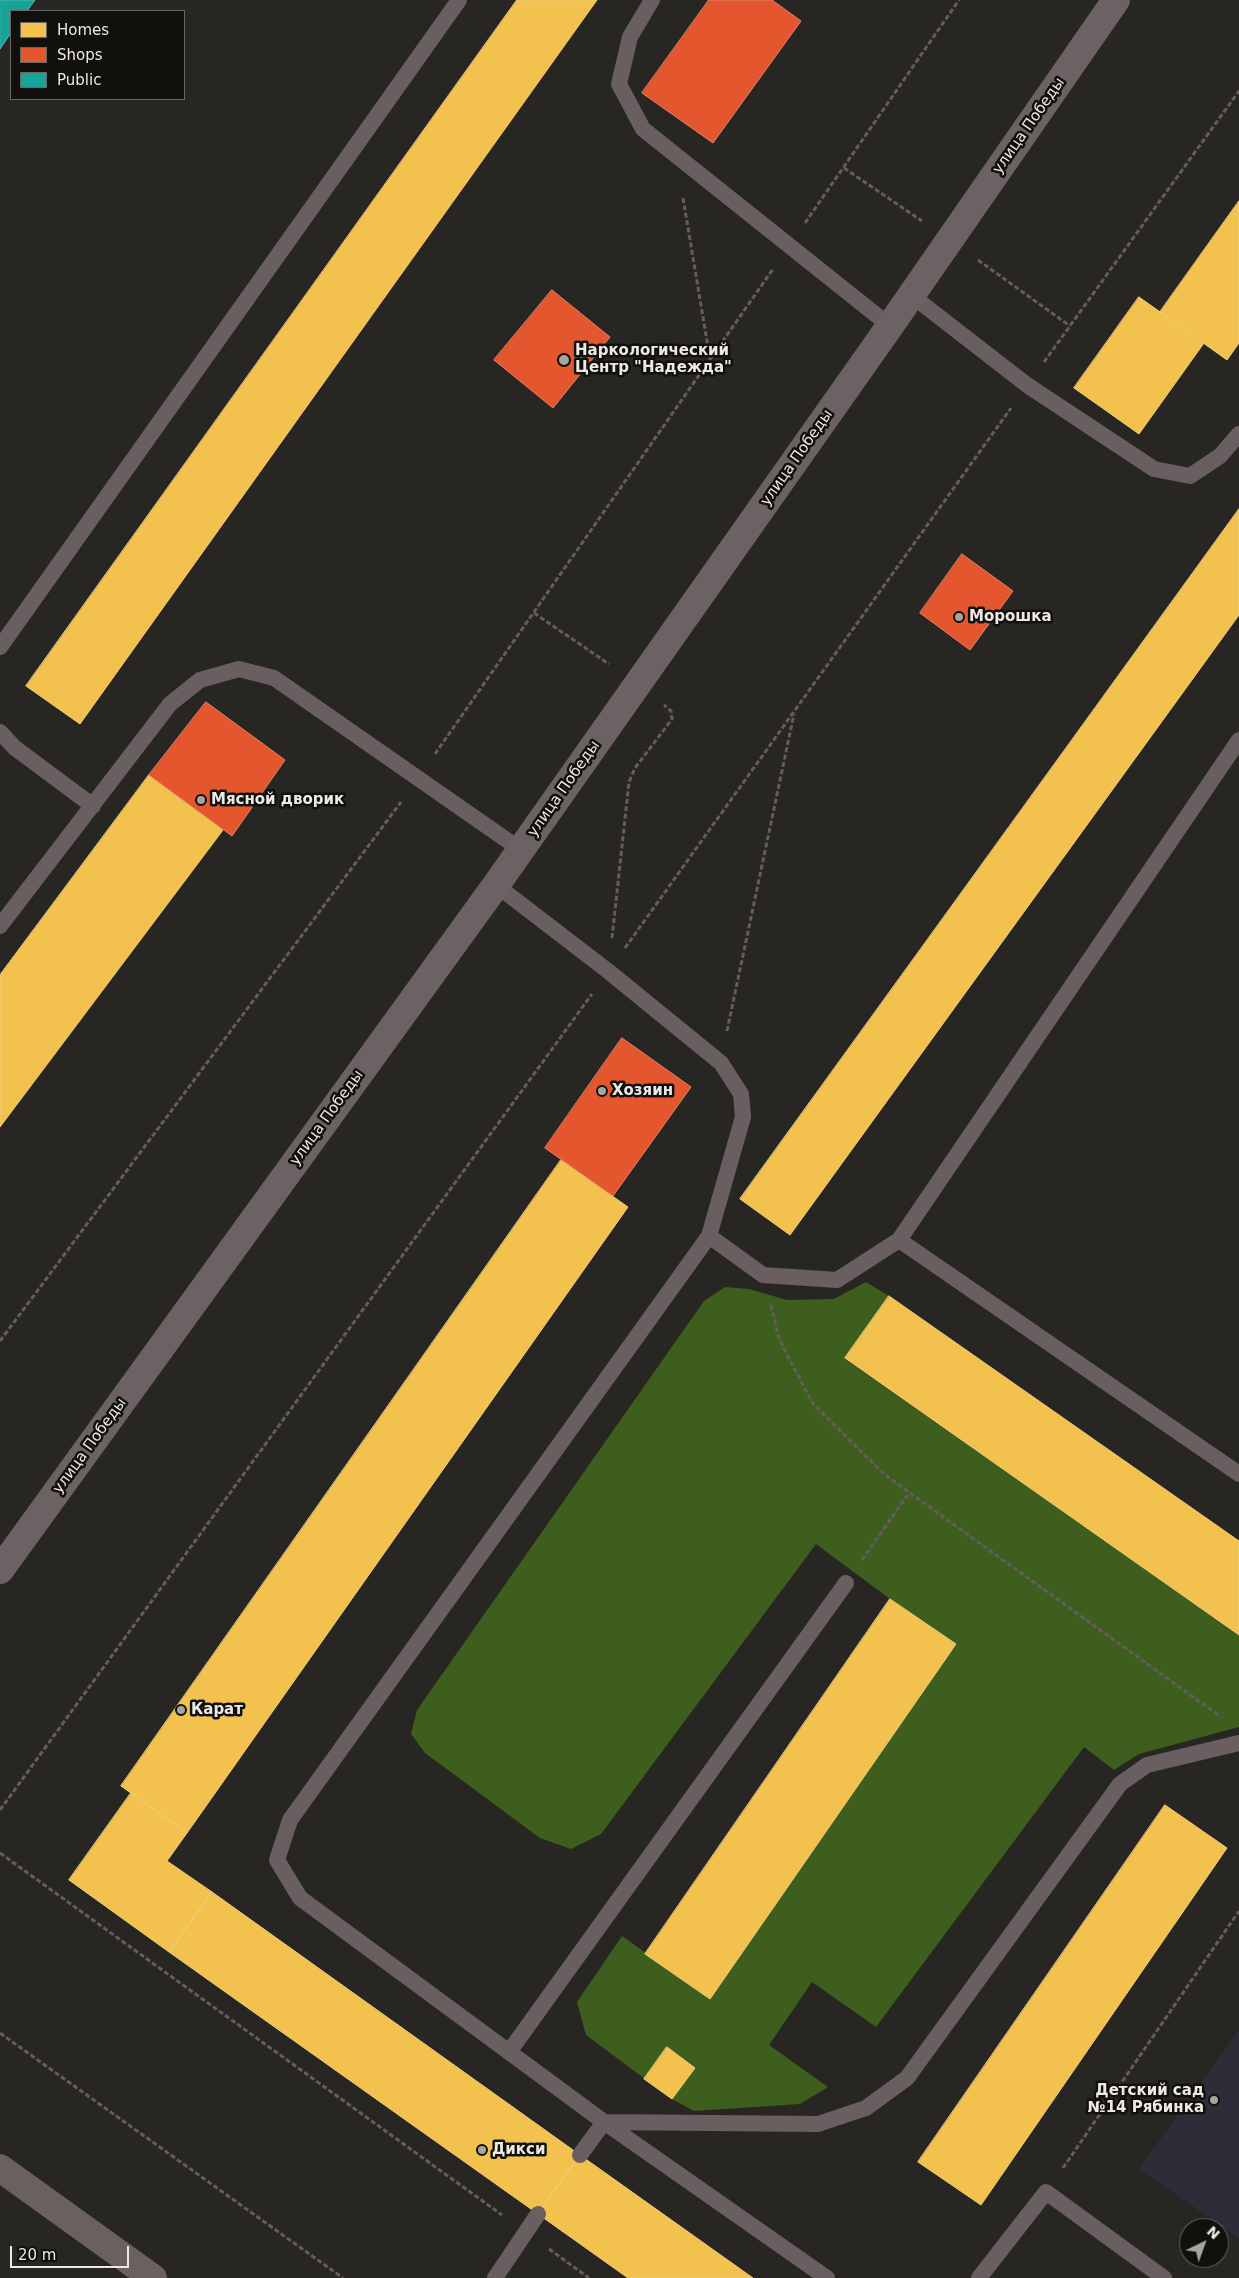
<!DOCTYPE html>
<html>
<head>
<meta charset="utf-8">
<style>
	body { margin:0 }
	#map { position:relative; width:1239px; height:2278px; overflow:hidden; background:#282623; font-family:"DejaVu Sans",sans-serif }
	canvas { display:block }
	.legend { position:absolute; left:10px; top:10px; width:175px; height:90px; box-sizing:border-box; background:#12100d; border:1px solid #696763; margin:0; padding:6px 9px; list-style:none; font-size:15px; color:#ece9e4 }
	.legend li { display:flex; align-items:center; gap:10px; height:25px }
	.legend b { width:25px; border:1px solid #696763 }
	.north { position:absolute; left:1179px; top:2218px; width:50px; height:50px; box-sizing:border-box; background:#12100d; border:1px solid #696763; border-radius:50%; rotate:42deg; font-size:14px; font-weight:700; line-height:20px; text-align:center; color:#ece9e4 }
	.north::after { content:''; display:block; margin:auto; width:18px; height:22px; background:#a7a5a0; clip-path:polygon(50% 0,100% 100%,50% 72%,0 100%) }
	.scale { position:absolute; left:10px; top:2246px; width:119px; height:22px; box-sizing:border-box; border:2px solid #ece9e4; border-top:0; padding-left:6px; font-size:15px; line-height:18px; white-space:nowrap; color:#ece9e4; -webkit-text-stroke:4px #12100d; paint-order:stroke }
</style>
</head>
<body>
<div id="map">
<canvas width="1239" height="2278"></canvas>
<ul class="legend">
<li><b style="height:14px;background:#f2c14e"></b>Homes</li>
<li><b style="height:14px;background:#e4572e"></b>Shops</li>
<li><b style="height:14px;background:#17a398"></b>Public</li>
</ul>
<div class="north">N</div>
<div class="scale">20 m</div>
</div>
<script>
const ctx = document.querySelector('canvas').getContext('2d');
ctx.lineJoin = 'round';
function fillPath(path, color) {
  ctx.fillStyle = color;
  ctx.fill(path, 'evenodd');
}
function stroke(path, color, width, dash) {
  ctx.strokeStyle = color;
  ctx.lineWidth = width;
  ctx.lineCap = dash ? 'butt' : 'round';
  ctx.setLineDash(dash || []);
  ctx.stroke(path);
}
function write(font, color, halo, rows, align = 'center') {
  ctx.font = font + ' "DejaVu Sans",sans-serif';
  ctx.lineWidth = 5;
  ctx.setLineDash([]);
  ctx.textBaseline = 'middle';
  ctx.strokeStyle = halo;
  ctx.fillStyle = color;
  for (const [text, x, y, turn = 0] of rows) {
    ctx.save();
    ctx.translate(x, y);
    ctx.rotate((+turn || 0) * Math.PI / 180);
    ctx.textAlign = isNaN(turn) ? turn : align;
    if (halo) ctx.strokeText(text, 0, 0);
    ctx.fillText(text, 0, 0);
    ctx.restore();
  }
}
fillPath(new Path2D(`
	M1239 2030V2238L1139 2169Z`), '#302b39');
fillPath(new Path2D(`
	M866 1282 889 1296 845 1359 1239 1635V1727L1139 1754 1114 1770 1084 1747 876 2027 812 1982 769 2045 828 2087 800 2104 694 2111 672 2099 586 2035 577 2002 622 1936 710 1999 955 1644 890 1599 816 1544 601 1834 571 1849 540 1838 425 1753 411 1734 417 1710 704 1301 725 1287 749 1289 787 1300 834 1299Z`), '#3e5e1d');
const homes = new Path2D(`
	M517 0H597L80 724 26 686Z
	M1239 201V343L1227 360 1160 312Z
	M1139 297 1204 343 1139 434 1074 388Z
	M1239 509V615L790 1235 740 1199Z
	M149 775 223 830 0 1127V975Z
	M561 1160 628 1207 187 1833 121 1786Z
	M889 1296 1239 1541V1635L845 1358Z
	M890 1599 956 1644 710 1999 645 1954Z
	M131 1793 187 1833 167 1861 212 1892 169 1952 69 1880Z
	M1165 1805 1227 1848 981 2205 918 2162Z
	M212 1892 580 2155 538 2214 169 1952Z
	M667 2047 695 2068 672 2099 644 2079Z
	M580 2155 753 2278H628L538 2214Z`);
fillPath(homes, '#f2c14e');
stroke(homes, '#f0cd7b', 1);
const shops = new Path2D(`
	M709 0H772L801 21 713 143 642 93Z
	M552 290 610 337 553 408 494 360Z
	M962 554 1013 591 970 650 920 613Z
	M206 702 285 760 232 836 149 775Z
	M622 1038 691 1087 613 1196 545 1148Z`);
fillPath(shops, '#e4572e');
stroke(shops, '#e68365', 1);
const public = new Path2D(`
	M0 0H35L27 11H11V33L0 49Z`);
fillPath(public, '#17a398');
stroke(public, '#57b8af', 1);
stroke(new Path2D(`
	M844 168 922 221
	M683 198 710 359
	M805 223 959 0
	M978 260 1070 326
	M1044 362 1239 91
	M534 613 609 664
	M435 754 773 269
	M612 938 629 782 635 768 672 719 671 711 664 705
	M625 948 1011 408
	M727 1031 794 714
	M771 1305 779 1339 813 1404 885 1475 1221 1717
	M0 1341 401 802
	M862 1560 909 1493
	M0 1810 592 994
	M0 1853 502 2215
	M0 2033 343 2278
	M1063 2168 1239 1911
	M549 2249 589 2278`), '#645c5d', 3, [5, 2.5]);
stroke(new Path2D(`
	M652 0 630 37 619 84 643 129 890 326
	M911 295 1027 385 1154 469 1190 476 1220 456 1239 434
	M0 647 459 0
	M0 732 15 748 93 806
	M1239 740 899 1240 1239 1474
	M496 885 608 971 721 1063 741 1094 743 1117 709 1236 290 1820 277 1860 300 1898 604 2122 827 2278
	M0 926 170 704 200 680 239 669 274 678 521 850
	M709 1236 763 1275 837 1280 899 1240
	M509 2052 846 1583
	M580 2155 604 2122 818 2124 866 2108 907 2078 1120 1784 1147 1765 1239 1743
	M495 2278 538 2214
	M979 2278 1046 2192 1164 2278`), '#695f61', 16);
stroke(new Path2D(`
	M0 1570 496 885 890 326 1116 0`), '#6d6263', 28);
stroke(new Path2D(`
	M0 2168 153 2278`), '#6a6060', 28);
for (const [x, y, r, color] of [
	[564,360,6,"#a7a5a0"],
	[959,617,5,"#a7a5a0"],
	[201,800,5,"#a7a5a0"],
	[602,1091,5,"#a7a5a0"],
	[181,1710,5,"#a7a5a0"],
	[1214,2100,5,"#a7a5a0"],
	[482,2150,5,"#a7a5a0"]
]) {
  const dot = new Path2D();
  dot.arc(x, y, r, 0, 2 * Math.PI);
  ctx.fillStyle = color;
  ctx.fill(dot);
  stroke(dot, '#12100d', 2);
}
write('15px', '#ece9e4', '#12100d', [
	["улица Победы",1029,126,-55],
	["улица Победы",797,458,-55],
	["улица Победы",564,789,-55],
	["улица Победы",327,1118,-54],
	["улица Победы",90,1446,-54]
]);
write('bold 15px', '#ece9e4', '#12100d', [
	["Наркологический",575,351],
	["Центр \"Надежда\"",575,368],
	["Морошка",969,617],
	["Мясной дворик",211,800],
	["Хозяин",612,1091],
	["Карат",191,1710],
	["Детский сад",1204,2091,"right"],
	["№14 Рябинка",1204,2108,"right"],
	["Дикси",492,2150]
], 'left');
</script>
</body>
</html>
